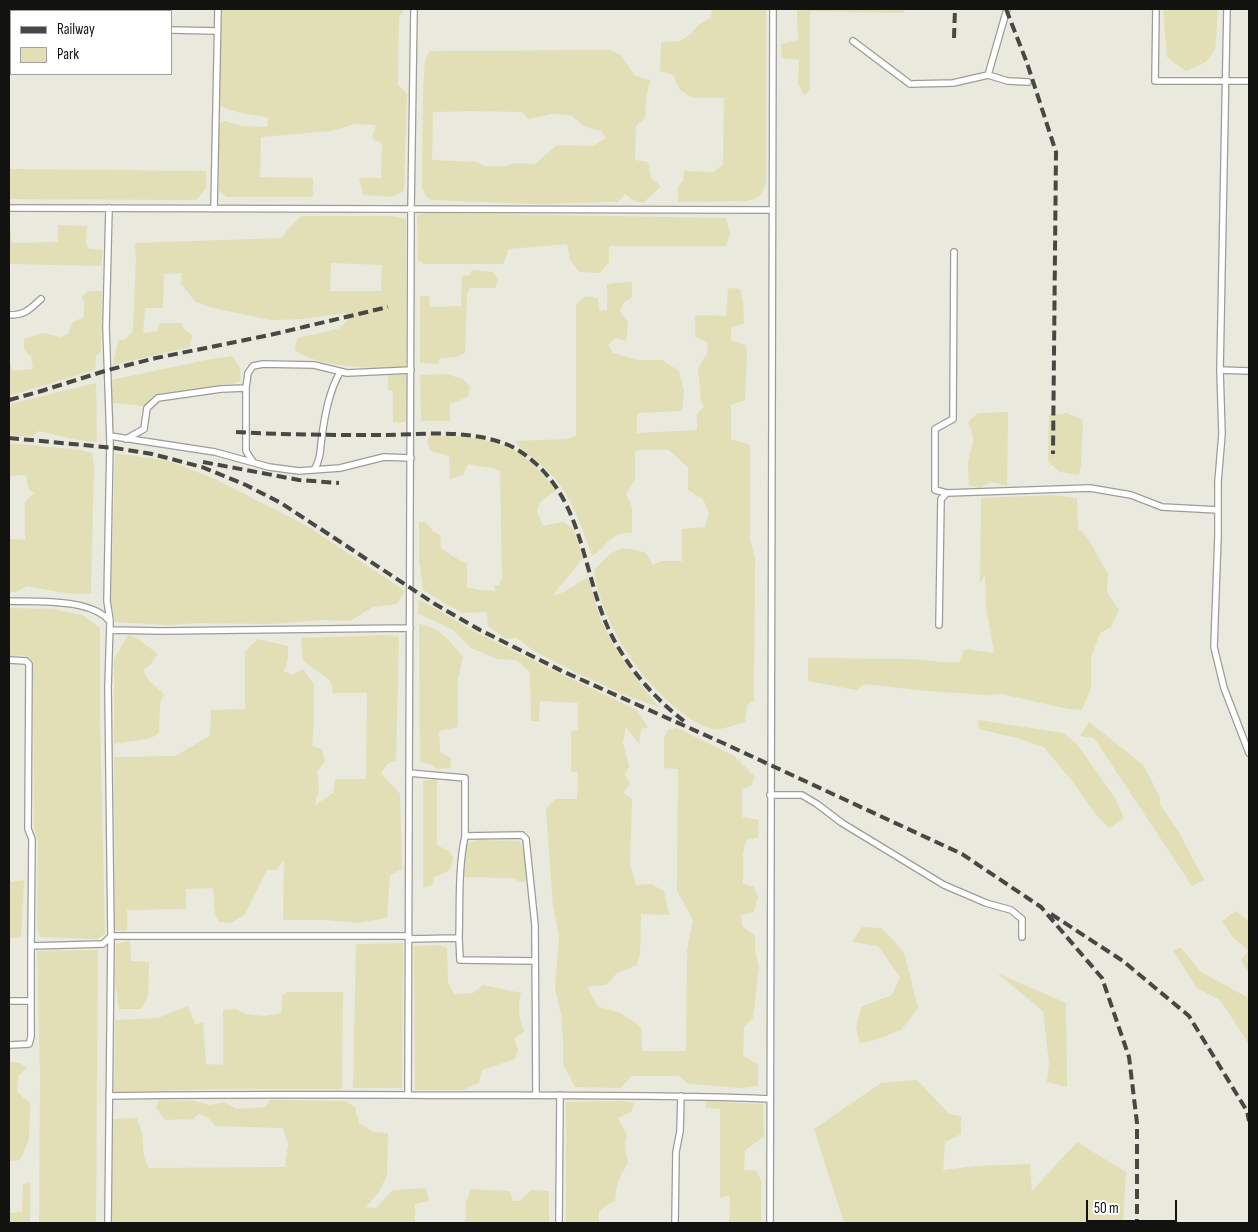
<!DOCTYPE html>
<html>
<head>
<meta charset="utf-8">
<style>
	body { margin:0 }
	#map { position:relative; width:1258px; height:1232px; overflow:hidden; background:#f3f3ee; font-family:"Sofia Sans Condensed",sans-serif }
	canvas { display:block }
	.frame { position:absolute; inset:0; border:10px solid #121210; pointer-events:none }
	.legend { position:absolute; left:10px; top:10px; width:162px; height:65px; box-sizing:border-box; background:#fff; border:1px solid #a0a09f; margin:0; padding:6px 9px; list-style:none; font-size:15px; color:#121210 }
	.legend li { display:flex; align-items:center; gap:10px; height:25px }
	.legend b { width:25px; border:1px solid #a0a09f }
	.scale { position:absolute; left:1086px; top:1200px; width:91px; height:22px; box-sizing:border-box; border:2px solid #121210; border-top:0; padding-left:6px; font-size:15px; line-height:18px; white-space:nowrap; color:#121210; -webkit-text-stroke:4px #fff; paint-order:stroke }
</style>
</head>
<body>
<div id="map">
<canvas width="1258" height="1232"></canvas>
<div class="frame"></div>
<ul class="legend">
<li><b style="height:6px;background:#474744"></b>Railway</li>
<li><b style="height:14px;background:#e2deb6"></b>Park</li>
</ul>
<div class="scale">50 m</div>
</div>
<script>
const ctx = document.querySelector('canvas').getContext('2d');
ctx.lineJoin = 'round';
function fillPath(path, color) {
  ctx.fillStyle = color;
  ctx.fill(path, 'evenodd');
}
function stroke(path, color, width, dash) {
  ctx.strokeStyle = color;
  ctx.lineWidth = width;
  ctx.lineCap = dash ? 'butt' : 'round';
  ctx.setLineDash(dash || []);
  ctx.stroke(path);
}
fillPath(new Path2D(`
	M9 9H809L904 12V9H1249V1223H9ZM11 11H171V74H11Z`), '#eae9dd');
fillPath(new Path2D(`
	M221 9H404L399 18 398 85 407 94 404 191 391 197 363 195 359 178H381L382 144 372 138 376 125 355 124 330 131 261 137 260 177 313 178V197H227L219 191V125L224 121 242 126 267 127 268 117C251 115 236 113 220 106Z
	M712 9H766V183C762 195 759 199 746 201L678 202V186L683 181 684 171 714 172 723 164 724 98H693L680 90 673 75 660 71 661 42 680 41 691 34 698 25 711 18Z
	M797 9H904V13L810 11V90L804 95 798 84 799 60 782 58 781 44 798 40Z
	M1163 9H1218L1215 49 1206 62 1186 71 1167 57Z
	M609 50 621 55 635 76 650 80 646 99 645 118 636 126 635 160 648 162 651 178 661 186 643 203 634 201 625 194 618 202 536 204 431 200 426 196 422 188 423 89 425 61 429 51ZM470 111 522 112 529 119 551 114 571 115 585 127 601 131 606 138 593 146 557 145 535 164 515 163 506 166H484L477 162 432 160 433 112Z
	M9 169 206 171V188L196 200 9 199Z
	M427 213 726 218 730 234 726 246H609V262L600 273 580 272 570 260 567 244 509 249 503 264H424L418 260 417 215Z
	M301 216H392L406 219V421L400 423 393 422V391L388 390V368C362 367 316 367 295 350L297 338 338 329 347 321 346 313 301 319 270 320 213 308 196 302 181 284 182 273 164 274 163 308H145L143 333 158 331 160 323H181L184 329 192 335 190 347 113 365 118 340 126 339 133 331 136 258 135 243 282 238 289 228ZM331 263 382 265 381 291H330Z
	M58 225 87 226 86 243 89 249 103 250 101 266 9 264V228L11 233 12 243 58 242Z
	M472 270 493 272 498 280 495 288H470L467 294 465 353 457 357 440 358 438 364 420 363V296H429L430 307 461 306 462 276 470 275Z
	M632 282V297L624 302 620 311 628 323 626 341 615 338 608 345 613 353 638 360H662L679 371 684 391 682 411 637 413V433L697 430V414L704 407 701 401 698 368 707 354 708 343 695 337V315L726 316 728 288 740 289 743 301 744 323 731 328V340L746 345 747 355 745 400 731 405V439L750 445V540L755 557 754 701 747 705 745 722C737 724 719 731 712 729 704 727 695 722 688 717 643 686 601 624 594 570 614 550 617 543 646 553L653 565 661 561H682V529L705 527 709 513 703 499 688 490V467L669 450H638L635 453V480L626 494 632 507V533C628 533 622 533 619 534 608 538 602 551 592 556 581 525 571 493 547 470 537 460 523 453 515 441L566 439 576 436V304L586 296 598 298 599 311 607 310V285L613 283Z
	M88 291H102L101 352 96 356 95 370 9 396V362L13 371 33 369 31 356 24 350V339L43 333 61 337 68 334 73 322 84 317V303L82 297Z
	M232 356 240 368 241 380C230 388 220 381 211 388L160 393 144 406 112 403 111 380 211 359Z
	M446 374 463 379 470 387 468 397 450 404V421H421L420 375Z
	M96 383 97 442 78 440 39 431 31 437 9 435V404Z
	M1008 412 1007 486 992 482 979 488 969 485C969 478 968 471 968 465 970 444 978 444 968 422L978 413Z
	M1067 413 1083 420 1081 464 1079 475 1060 472 1048 462 1049 415Z
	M429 436C456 435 489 438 514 450 527 456 547 479 556 490L540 502 537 511 543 526 563 522 573 528 583 558 553 595 564 592 588 577C593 592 596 608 602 622 616 654 637 681 659 707L627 696 575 672 534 651 517 638 506 639 488 626 487 612 462 613 423 590 419 559V522H426L433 531 440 535 441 548 460 561 467 563V587L480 590 495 591 494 585H499L502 577 500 471C491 466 478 467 468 464L463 475 450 479 449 456 431 451 427 443Z
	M9 443 80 450 92 453 94 466 91 593C81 597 41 589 28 586L15 592H9V539L25 540V502L34 493 28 488 26 475 9 476Z
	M115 453 169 461 215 479 307 526 405 591 397 604 373 607 350 621 321 620 272 624 198 623 169 625 115 622 111 600Z
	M1054 495 1077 498 1078 528 1087 537 1108 574 1107 592 1119 610 1111 627 1100 633 1091 658V688L1082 710 1068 709 1002 694 988 695 928 691 864 684 856 690 808 681V658L914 659 943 662H959L965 649 994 653 986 607 985 575 980 583 981 498Z
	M419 599 472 630 548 668 637 710 648 727 641 729 639 744 626 727 623 743 629 766 625 774 630 784 623 793 632 799 630 864 636 885 651 884 664 891 669 915 641 914 640 955 637 965 617 973 606 985 587 987 598 1007 619 1012 641 1027 642 1051H686L687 950 693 920 677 891 678 769 664 768V738L669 729 677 728 734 756 755 777 751 786 742 789V817L759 820 758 838 746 840 743 854V884L754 887 758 896 754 912 741 915 742 926 755 936V951L759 967 753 1018 744 1027 743 1056 758 1064V1086L741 1088 689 1084 678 1076H631L621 1088 575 1087 563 1064V1038L561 1015 555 987 559 936 553 906 546 809 555 799H577L578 772H571V731L578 730V703L540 701 539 721H531L530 672 517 660 497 659 471 648 453 630 418 613Z
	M9 608 53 609 83 615 100 628V721L105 934 97 939 40 937 37 928 38 842 34 829 33 664 24 655 9 656Z
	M419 624C440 627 451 642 463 657L458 679V727L439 731 440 752 451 758 450 768 437 769 430 764 420 762Z
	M128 635 138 639 158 654 149 666 143 670 148 680 164 694 160 704 159 733 151 738 114 744V659Z
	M388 635 399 637 396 760 387 764 381 773 400 794 402 869 390 875 387 918 356 923 327 920H283L284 860 276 870H267L245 914 231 923 219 922C212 911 215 901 213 888L186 889V909L127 910V931L115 930 114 757 175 756 210 736 211 710 245 709V651L258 639 288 646V659L284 671 292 675 303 669 314 684V721L312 746 322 749 325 761 317 771 319 788 315 805 333 793 335 779H366L367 693H333L330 680 303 661 301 638Z
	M978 720 1063 733 1076 743 1115 798 1124 818 1109 828 1097 816 1073 782 1044 747 1017 738 979 729Z
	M1089 722 1143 765 1160 797V805L1178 831 1204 880 1192 886 1094 738 1080 736Z
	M437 779V845L450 852 453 858 450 870 433 878V885L423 887V781Z
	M477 840 519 841C526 852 531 871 524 883L511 878 464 877 465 848 468 843Z
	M24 880 21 937 9 938V882Z
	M1236 911 1249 922V973L1241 960 1248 951 1232 936 1222 921Z
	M862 927 881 928 904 952 918 1008 901 1030 875 1040 860 1043 856 1028 861 1007 892 995 900 977 878 946 852 942Z
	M130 940 131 961 149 962 148 997 141 1009H119L115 982 116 944Z
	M403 943 402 1088H353L356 944Z
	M438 945 447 948 448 983 454 994 473 993 483 985 521 993C518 1007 518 1018 524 1031L514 1039 518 1050 515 1059 482 1070 479 1083 463 1090H415L414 946Z
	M1181 948 1201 972 1247 997 1249 1001V1044L1220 1000 1197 988 1173 950Z
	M98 950 96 1223H39L40 1075 37 951Z
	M997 973 1066 1003 1067 1087 1047 1082 1049 1063 1043 1011Z
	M287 992H343L342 1089H213L114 1092 115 1020 158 1018 188 1006 195 1024 203 1023 206 1064 223 1065V1010L236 1009 246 1014 264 1016 281 1013 282 996Z
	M9 1062 20 1063 27 1068 18 1076 17 1092 30 1103 29 1140 20 1160 9 1161Z
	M917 1080 949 1114 961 1116V1134L945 1142 943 1170 975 1166 1030 1164 1032 1191 1077 1142 1126 1172 1123 1223H844L814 1129 881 1083Z
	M159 1100 195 1101 210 1105 224 1102 237 1109 265 1107 270 1100 346 1101 355 1107 359 1123 373 1132 388 1133 387 1175 380 1190 366 1207 376 1208 393 1190 426 1188 429 1201 415 1204V1223H112L109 1119 137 1118 142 1133 144 1156 148 1168 285 1167 288 1144 283 1128 216 1126 208 1118 199 1114 193 1119 165 1120 156 1108Z
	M622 1101 634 1103 631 1112 618 1118 621 1125 627 1135 625 1148 628 1163C620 1175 616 1185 615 1200L599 1211V1223H566V1102Z
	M706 1101 763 1104 764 1137 745 1150 744 1170 756 1171 761 1180V1223H729L730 1195 720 1198V1109L706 1108Z
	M30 1183V1223H9V1213L22 1212 23 1184Z
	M471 1189 510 1191 513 1201H519L532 1190 549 1191V1223H465L466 1202Z`), '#e2deb6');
const lane = new Path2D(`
	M1156 9 1155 81H1249
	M1227 9 1220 370 1222 434 1218 482V536L1214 647 1224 688 1249 753
	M9 28H11
	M171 30 217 31
	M853 41 910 84 953 83 988 75 1008 81 1028 82
	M988 75 1007 9
	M9 208 771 210
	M109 208 106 327 110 442 107 601 110 620
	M214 209 218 9
	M9 315C25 315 29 310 41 299
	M1220 370 1249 371
	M110 436 215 452 269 467 299 471 340 468 384 457 411 458
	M126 439 144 429 147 408 158 398 221 389 246 388
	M253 462 246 451V388L248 373 253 366 263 364 314 365 347 373 411 370
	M314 470C321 459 320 449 322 436 325 414 329 392 340 372
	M947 493 935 490V429L953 419 954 252
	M9 601C36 602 93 598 110 622L108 688 111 936H409
	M939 625 941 499 947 493 1090 488 1131 495 1162 507 1218 510
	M110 630 161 631 410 628
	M9 660 26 661 29 664 28 829 32 839 31 946 103 944 111 936 108 1223
	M409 773 465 778V836L522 835 526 839 535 925 536 1095
	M770 795H802L817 804 842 823 944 885 986 903 1011 910 1022 919V937
	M459 938 460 960 535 961
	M409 939 459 938C460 904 458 869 465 836
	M9 1001H31
	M9 1045 29 1044 31 1037V946
	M408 1095 411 209 414 9
	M109 1096C209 1094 308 1095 408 1095 528 1096 649 1094 770 1099
	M559 1223 560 1095
	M675 1223 676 1152 680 1131 681 1096
	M770 1223 773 9`);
stroke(lane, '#9c9c98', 8);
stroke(lane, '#fff', 5.5);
stroke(new Path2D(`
	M1006 9 1027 63 1056 152 1053 454
	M954 38 955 9
	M38 392 108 370 156 358 270 335 388 307
	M9 400 45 390
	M236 432C286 435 337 435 387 435 424 434 464 430 500 442 514 446 525 454 535 463 586 508 583 581 613 638 630 670 655 699 684 721
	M9 438 115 448 152 454 202 467 246 485 281 503 435 604 480 630 562 671 723 743 962 854 1041 907 1102 978 1129 1057 1137 1123V1223
	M203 462 299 480 339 483
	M1051 914 1123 961 1189 1016 1247 1111 1249 1121`), '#474744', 4, [10, 5]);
</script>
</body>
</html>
